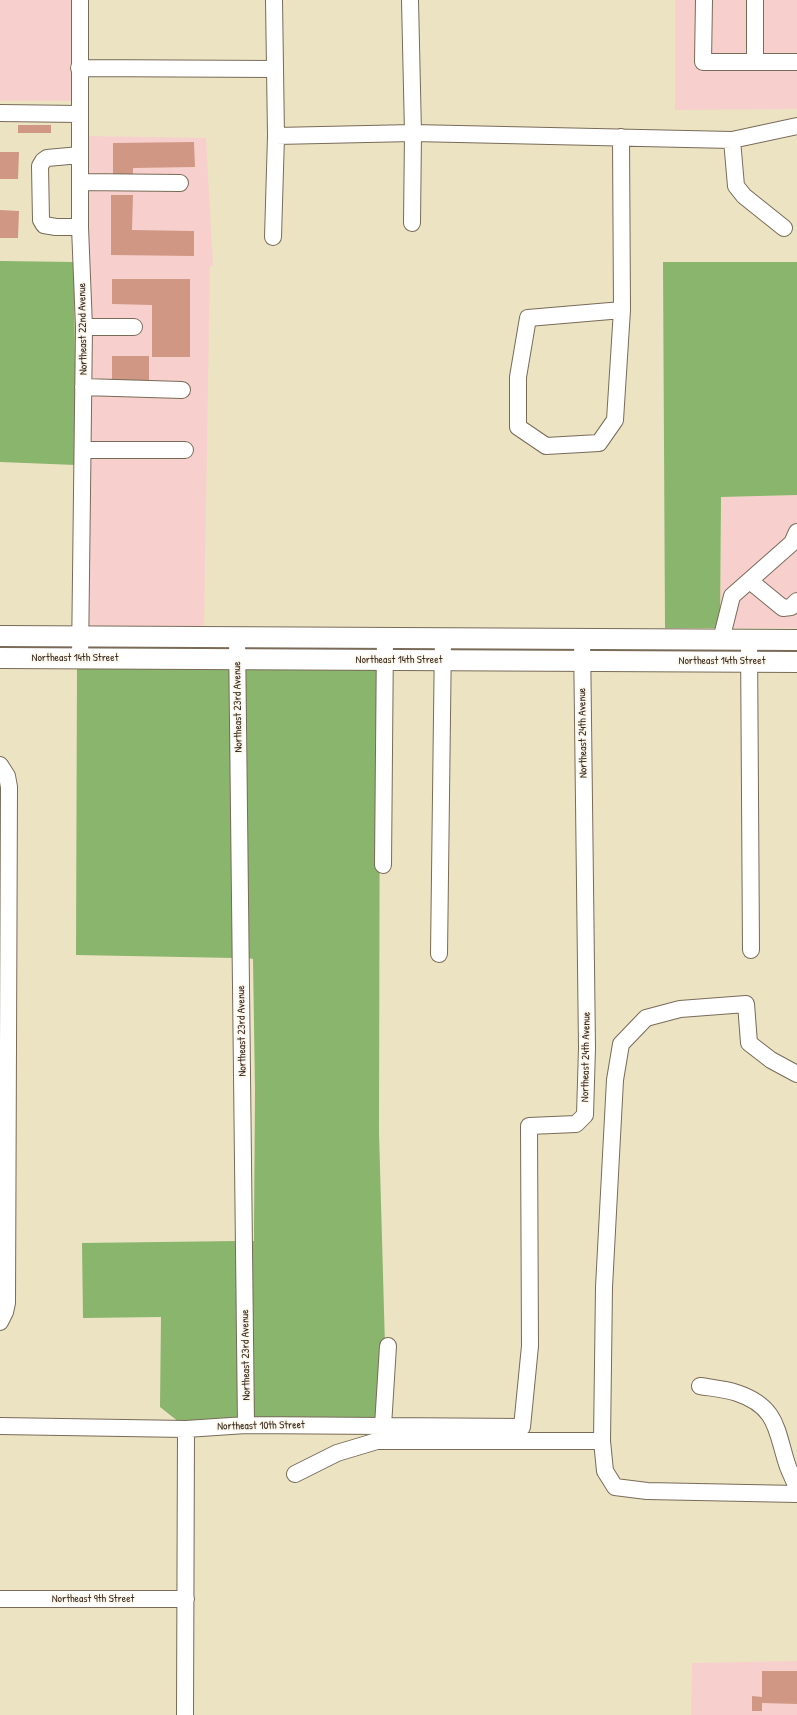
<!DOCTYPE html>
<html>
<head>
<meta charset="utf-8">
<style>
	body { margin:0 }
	canvas { display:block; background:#ece3c3 }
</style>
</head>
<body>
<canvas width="797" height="1715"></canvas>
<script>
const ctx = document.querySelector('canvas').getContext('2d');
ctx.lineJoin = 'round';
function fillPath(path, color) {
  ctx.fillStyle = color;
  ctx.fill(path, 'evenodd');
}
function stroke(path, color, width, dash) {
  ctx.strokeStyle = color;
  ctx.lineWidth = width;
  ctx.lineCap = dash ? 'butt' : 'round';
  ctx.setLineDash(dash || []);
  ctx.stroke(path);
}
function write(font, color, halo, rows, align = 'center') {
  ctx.font = font + ' "Patrick Hand",sans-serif';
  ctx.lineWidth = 3;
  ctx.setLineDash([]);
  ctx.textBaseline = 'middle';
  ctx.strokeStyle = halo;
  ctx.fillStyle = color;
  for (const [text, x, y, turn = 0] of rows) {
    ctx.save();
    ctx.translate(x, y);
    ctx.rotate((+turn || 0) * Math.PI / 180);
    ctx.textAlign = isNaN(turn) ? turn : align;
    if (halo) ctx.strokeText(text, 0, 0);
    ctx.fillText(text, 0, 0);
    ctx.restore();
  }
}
fillPath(new Path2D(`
	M0 0H74L73 101H0Z
	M675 0H797V109L675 110Z
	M86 136 206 138 213 266H210L204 629H87Z
	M797 495V628H720L721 497Z
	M797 1661V1715H691L692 1663Z`), '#f7d0cd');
fillPath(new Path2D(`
	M0 261 74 262 76 465 0 462Z
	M663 262H797V495L721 497 720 628H665Z
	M77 665 231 666 235 958 76 955Z
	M244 666 380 667 379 1132 387 1418 253 1417 251 1241H254V1226L255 1091 253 959 248 958Z
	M238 1241 240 1418 179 1422 160 1407 161 1317 83 1318 82 1243Z`), '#8ab56c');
fillPath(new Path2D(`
	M18 125H51V133H18Z
	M194 142 195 167 133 168V179H113V143Z
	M0 152H19L18 179H0Z
	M111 195H133L132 230 194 231V256L111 255Z
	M0 210 19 211 18 238H0Z
	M112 279H190V357H152V305L112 304Z
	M112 356H149V381H112Z
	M762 1671H797V1704L762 1703V1711H752V1696L762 1697Z`), '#cf9784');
const minor = new Path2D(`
	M410 0 413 133 412 223
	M704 0 703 62H797
	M755 0V62
	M79 68 275 69
	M0 113 80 114
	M276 136 413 133 732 140 797 126
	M621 137 622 310
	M732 140 736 186 744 196 784 228
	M80 155 47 158 43 161 40 166 41 220 44 225 56 227H80
	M80 182 180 183
	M273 237 276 136 274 0
	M622 310 615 420 599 443 546 446 518 427V377L528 318Z
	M84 327H134
	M83 387 182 390
	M83 450H185
	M750 581 783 608 791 607 797 601
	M237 636 246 1425
	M721 640 732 596 792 543 797 532
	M749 640 751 950
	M80 658 84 327 80 227V0
	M0 765 7 776 9 787 7 1303 5 1312 0 1322
	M383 865 385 637
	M439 954 443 637
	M700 1386C712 1388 725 1389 737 1393 779 1407 776 1432 788 1467 791 1474 794 1481 797 1487
	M0 1426 186 1429 246 1425 522 1427 530 1346 529 1126 576 1124 585 1115 587 1048 582 638
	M383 1426 388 1346
	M602 1441 605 1471 615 1487 647 1491 797 1494
	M295 1474 337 1453 377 1441H602L604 1287 615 1080 621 1044 646 1018 680 1009 746 1004 749 1043 771 1060 797 1074
	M0 1599H186
	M185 1715 186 1429`);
const major = new Path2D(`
	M0 636 797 640
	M0 658 797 662`);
stroke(minor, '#796b58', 18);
stroke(major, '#796b58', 22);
stroke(minor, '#fff', 16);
stroke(major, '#fff', 20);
write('11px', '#3b2a1e', '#fbf7ec', [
	["Northeast 22nd Avenue",83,329,-91],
	["Northeast 14th Street",75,658],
	["Northeast 14th Street",399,660],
	["Northeast 14th Street",722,661],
	["Northeast 23rd Avenue",238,707,-91],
	["Northeast 24th Avenue",583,733,-91],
	["Northeast 23rd Avenue",242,1031,-91],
	["Northeast 24th Avenue",586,1057,-89],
	["Northeast 23rd Avenue",246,1355,-91],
	["Northeast 10th Street",261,1426,-1],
	["Northeast 9th Street",93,1599]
]);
</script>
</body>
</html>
